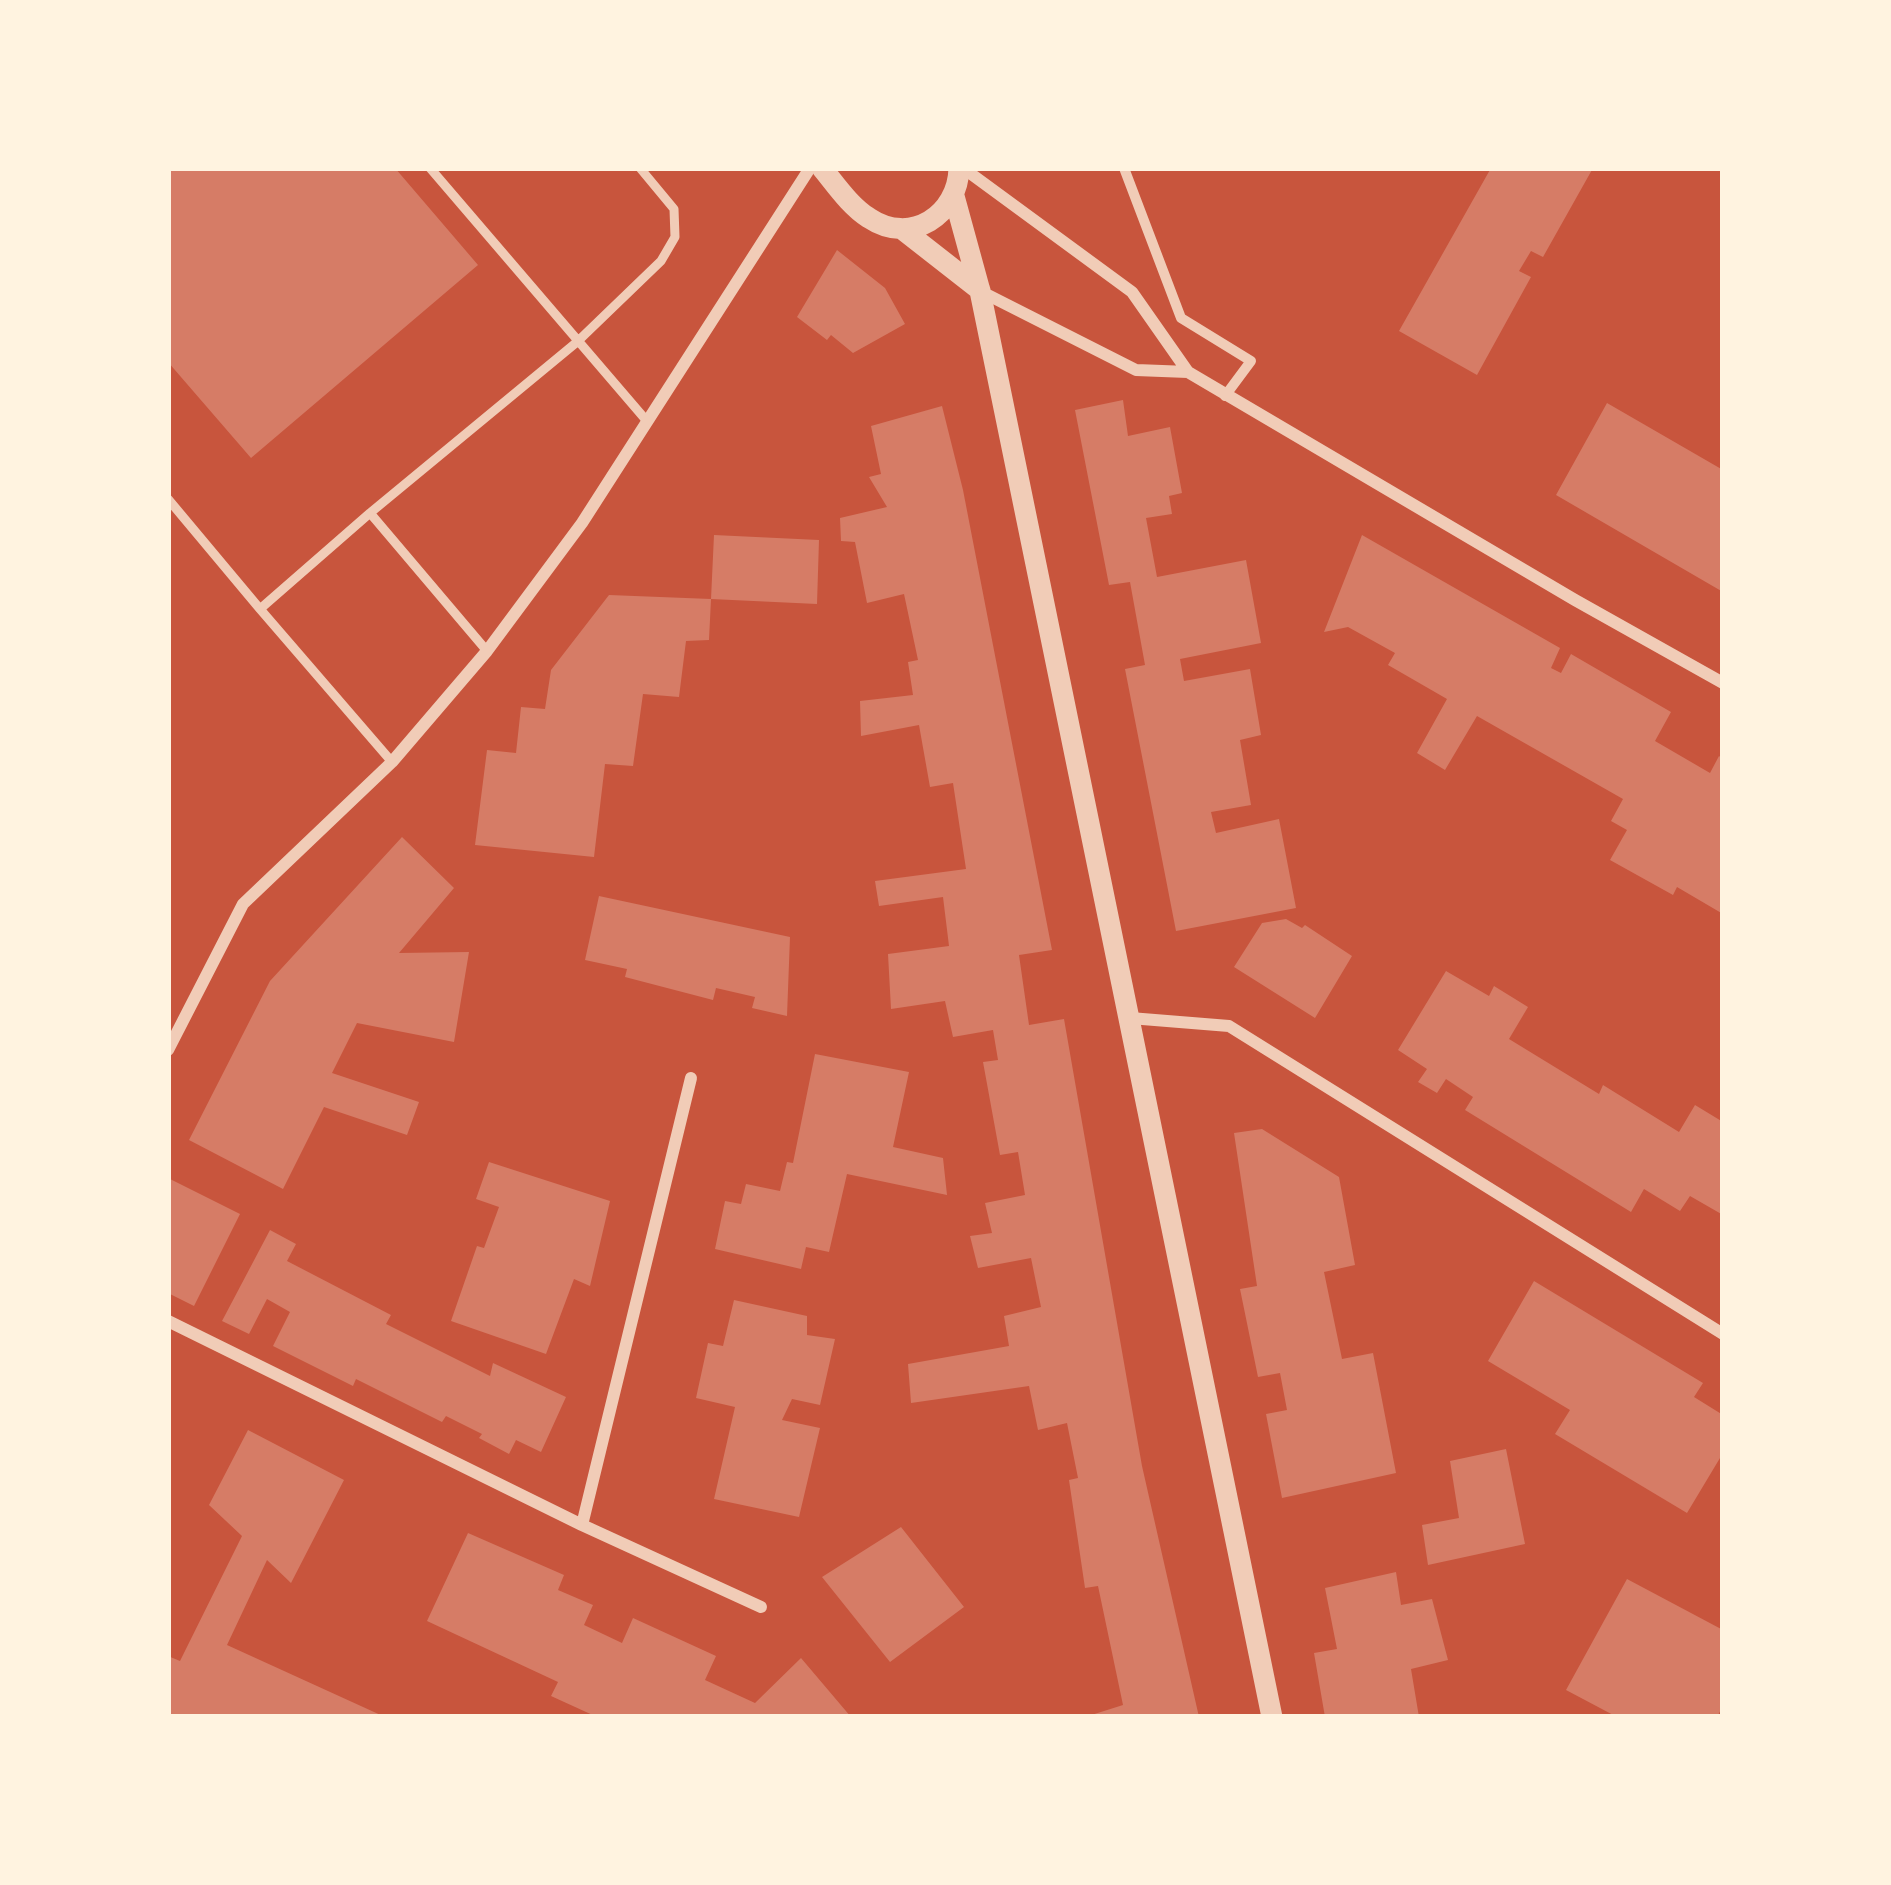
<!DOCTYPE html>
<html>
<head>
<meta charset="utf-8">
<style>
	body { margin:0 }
	#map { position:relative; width:1891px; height:1885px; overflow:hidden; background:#c8553d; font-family:Lato,sans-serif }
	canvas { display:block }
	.frame { position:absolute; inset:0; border:171px solid #fff3e0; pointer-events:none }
</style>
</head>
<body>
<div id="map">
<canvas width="1891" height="1885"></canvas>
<div class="frame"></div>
</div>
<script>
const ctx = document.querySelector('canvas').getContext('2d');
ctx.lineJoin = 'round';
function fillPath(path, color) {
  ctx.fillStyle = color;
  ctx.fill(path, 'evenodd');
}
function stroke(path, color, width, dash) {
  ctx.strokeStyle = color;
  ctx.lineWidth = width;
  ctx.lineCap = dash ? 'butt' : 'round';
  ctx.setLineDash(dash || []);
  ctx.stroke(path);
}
fillPath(new Path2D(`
	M168 168H395L478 265 251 458 168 362Z
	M1491 168H1593L1543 257 1531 251 1519 271 1531 277 1477 375 1399 331Z
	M837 250 885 288 905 324 853 353 831 335 827 340 797 317Z
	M1123 400 1128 436 1170 427 1182 493 1169 496 1172 514 1146 518 1157 577 1246 560 1261 643 1180 659 1184 681 1250 669 1261 735 1240 740 1251 805 1211 812 1216 833 1279 819 1296 908 1176 931 1125 669 1145 665 1130 582 1109 585 1075 410Z
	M1607 403 1723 470V592L1556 495Z
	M942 406 963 490 1052 950 1019 955 1029 1025 1064 1019 1142 1466 1199 1717H1085L1123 1705 1098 1586 1085 1588 1069 1480 1078 1478 1067 1423 1038 1430 1029 1386 911 1403 908 1364 1009 1346 1004 1316 1041 1307 1031 1258 978 1268 970 1236 992 1233 985 1203 1025 1195 1018 1152 1000 1155 983 1062 998 1060 993 1030 953 1037 945 1001 891 1009 888 954 949 946 943 897 879 906 875 881 966 869 953 783 930 787 919 725 861 736 860 701 913 695 908 662 918 660 904 594 867 603 855 542 841 541 840 518 887 507 869 477 881 474 871 426Z
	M714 535 819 540 817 604 711 599Z
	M1362 535 1560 648 1551 668 1561 673 1571 654 1671 712 1655 741 1710 773 1719 756 1723 759V914L1677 887 1673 895 1610 860 1627 830 1611 821 1623 799 1477 716 1445 770 1417 753 1447 699 1388 665 1395 653 1348 627 1324 632Z
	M609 595 711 599 709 640 686 641 679 697 643 694 633 766 605 764 594 857 475 845 487 750 516 753 521 707 545 709 551 670Z
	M402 837 454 888 399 953 469 952 454 1042 357 1023 332 1073 419 1102 407 1135 324 1107 283 1189 189 1140 270 981Z
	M599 896 790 937 787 1016 752 1008 755 997 716 988 713 1000 625 977 627 969 585 960Z
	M1286 919 1302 928 1305 925 1352 956 1315 1018 1234 967 1262 923Z
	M1446 971 1489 996 1494 986 1528 1007 1509 1039 1599 1094 1603 1085 1679 1132 1695 1105 1723 1122V1215L1690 1196 1680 1211 1644 1189 1631 1212 1465 1110 1473 1097 1446 1079 1437 1093 1418 1082 1427 1069 1398 1050Z
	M815 1054 909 1072 893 1147 943 1158 947 1195 847 1174 829 1252 806 1247 801 1269 715 1249 725 1201 741 1204 746 1184 780 1191 787 1162 793 1163Z
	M1262 1129 1339 1177 1355 1265 1324 1272 1342 1359 1373 1353 1396 1473 1282 1498 1266 1414 1287 1410 1280 1373 1258 1377 1240 1289 1257 1286 1234 1133Z
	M489 1162 610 1201 590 1286 574 1279 546 1354 451 1321 477 1246 484 1248 499 1207 476 1199Z
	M170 1179 240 1214 194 1306 168 1293Z
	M270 1230 296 1244 287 1261 391 1315 386 1324 490 1376 493 1363 566 1397 541 1452 516 1440 509 1454 479 1438 482 1434 446 1416 442 1422 356 1379 353 1386 273 1346 290 1312 267 1299 249 1334 222 1321Z
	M1534 1281 1703 1383 1694 1397 1723 1415V1453L1687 1513 1555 1434 1570 1410 1488 1361Z
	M734 1300 807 1316V1335L835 1339 820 1405 792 1399 782 1420 820 1428 799 1517 714 1499 735 1407 696 1398 708 1343 723 1346Z
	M248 1430 344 1480 291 1583 267 1560 227 1645 385 1717H168V1656L180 1661 242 1536 209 1505Z
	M1506 1449 1525 1544 1428 1565 1422 1525 1459 1518 1450 1461Z
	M901 1527 964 1607 890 1662 822 1577Z
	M468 1533 564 1575 558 1590 593 1605 584 1625 622 1643 633 1618 716 1656 705 1680 755 1703 801 1658 851 1717H597L551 1696 558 1682 427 1621Z
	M1396 1572 1401 1605 1432 1599 1448 1660 1411 1669 1419 1717H1325L1314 1653 1337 1649 1325 1588Z
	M1627 1579 1723 1630V1706L1717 1717H1617L1566 1690Z`), '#d67c66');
stroke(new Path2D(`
	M430 168 646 420
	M168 499 260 609 370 513 577 342 661 261 675 237 674 209 640 168
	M370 513 487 651
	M260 609 392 762`), '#f1ccb7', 9);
stroke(new Path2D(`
	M1124 168 1181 318 1251 361 1225 396`), '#f1ccb7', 10);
stroke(new Path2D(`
	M963 168 1132 292 1188 372 1575 600 1723 683
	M980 291 1136 370 1188 372
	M1130 1018 1229 1026 1723 1334
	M168 1050 243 904 392 762 487 651 582 523 810 168
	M168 1321 582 1525 761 1607
	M582 1525 691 1078`), '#f1ccb7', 12);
stroke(new Path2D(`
	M822 168C836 185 850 206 869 218 911 246 958 215 959 168
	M954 196 980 291 1272 1717
	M902 229 980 290`), '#f1ccb7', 21);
</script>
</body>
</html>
